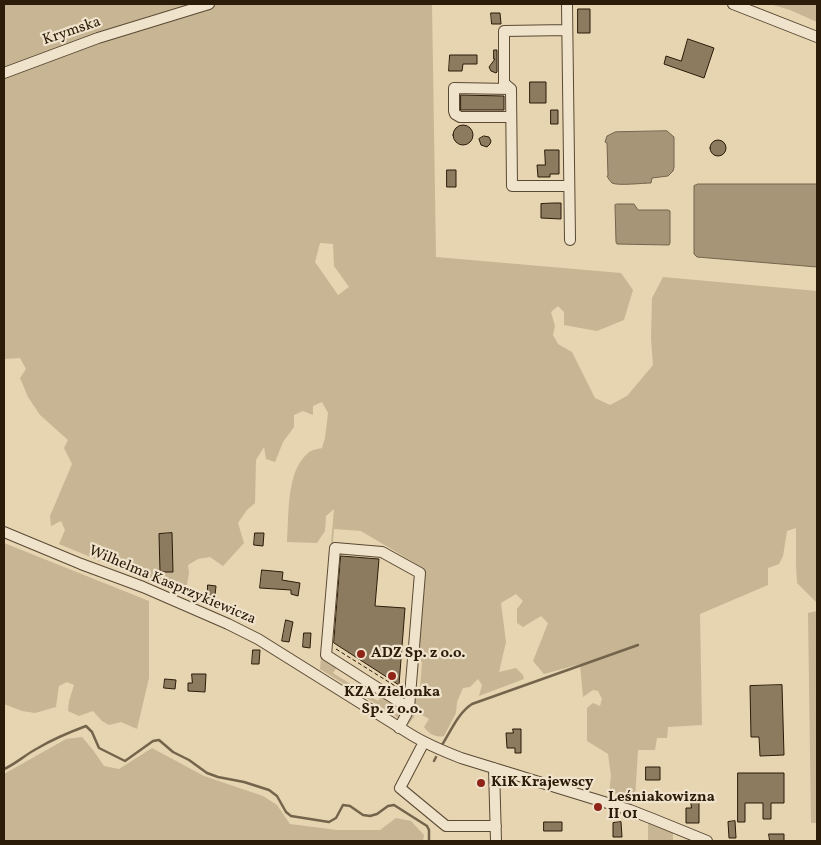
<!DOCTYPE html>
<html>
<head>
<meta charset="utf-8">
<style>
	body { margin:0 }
	#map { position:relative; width:821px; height:845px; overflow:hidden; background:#e7d4b1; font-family:Vollkorn,serif }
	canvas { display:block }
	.frame { position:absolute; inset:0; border:5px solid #2b1b09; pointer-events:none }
</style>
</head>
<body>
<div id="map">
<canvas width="821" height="845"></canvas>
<div class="frame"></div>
</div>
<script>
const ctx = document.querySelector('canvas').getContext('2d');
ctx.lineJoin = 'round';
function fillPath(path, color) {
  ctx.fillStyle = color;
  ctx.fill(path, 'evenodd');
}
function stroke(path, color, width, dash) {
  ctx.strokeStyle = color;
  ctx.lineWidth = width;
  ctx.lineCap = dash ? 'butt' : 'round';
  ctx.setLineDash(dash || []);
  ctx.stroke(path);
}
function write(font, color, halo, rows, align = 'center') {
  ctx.font = font + ' Vollkorn,serif';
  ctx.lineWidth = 4.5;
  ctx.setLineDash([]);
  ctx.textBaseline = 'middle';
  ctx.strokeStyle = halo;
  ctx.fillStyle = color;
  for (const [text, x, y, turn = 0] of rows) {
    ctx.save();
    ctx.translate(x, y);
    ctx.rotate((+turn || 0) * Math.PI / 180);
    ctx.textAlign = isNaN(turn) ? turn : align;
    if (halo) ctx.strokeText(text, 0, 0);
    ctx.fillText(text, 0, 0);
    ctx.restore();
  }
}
fillPath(new Path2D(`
	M4 4H432L436 257 621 273 633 290 624 320 597 331 564 325V312L558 306 551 312 555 326 553 335 558 344 572 352 595 398 610 405 627 396 653 365 651 339 652 298 663 277 817 291V603L797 583 796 564V528L787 531 783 556 779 564 768 568V585L700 614 702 725 668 727 667 738H657L655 750H638L635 800 621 794 609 793 611 776 608 754 587 741V708L593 703 600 706 602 699 598 691 593 690 583 697 580 664 544 674 533 661 548 623 541 616 523 627 517 623V609L523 601 516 594 501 603 506 642 499 672 516 668 523 675 524 679 479 696 482 685 478 679 470 687 463 688 457 702 456 713 444 736C436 738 429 734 424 727L429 719 417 712 409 724H408L413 714 415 689H420L422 662 415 661 423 568 361 531 334 529 323 658 337 667 333 673 378 701 381 695 402 708 403 710 400 719 320 669 334 509 326 516 325 531 317 543 287 542C289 516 286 471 308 453 311 450 318 449 322 448L325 438 328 413 322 402 313 406V415L303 411 294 415V427L283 442 275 462 266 459 264 447 256 460 255 503 247 510 238 523 244 543 223 566 210 557 198 559 188 565 189 573 185 596 59 544 65 530 61 521 51 526 50 516 72 464 64 448 68 440 40 415 28 397 20 378 26 369 20 358 4 359ZM320 243 333 244 334 266 349 287 338 295 315 262Z
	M770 4H817V22L790 10Z
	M4 543 149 601V678L137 729 121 722 109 725 102 721 93 711 79 716 68 711 69 701 74 685 67 682 59 686 56 707 35 713 22 711 4 704Z
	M817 611V823H811L808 613Z
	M82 737 93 750 104 766 119 769 152 748 204 776 263 796 277 805 290 824 337 830H380L396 818 411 821 424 835 423 841H4V774L66 739Z
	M648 823 673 833V841H648Z`), '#c7b594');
const water = new Path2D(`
	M667 131 674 137V167L673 171 668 176 652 178 651 183C643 183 618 186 612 183 610 181 608 178 607 176H608L607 143 605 142 607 136 615 132Z
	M698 184H817V267L697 257 694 254V186Z
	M617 204H634L638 210H668L670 211V243L669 245 617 244 616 242 615 205Z`);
fillPath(water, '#a79578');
stroke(water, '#75644c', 1);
stroke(new Path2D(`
	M442 745C451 731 458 713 472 704L638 645
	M434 761 436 757
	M4 769C16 764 26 754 38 748 53 739 70 732 86 726L92 732 99 748 125 761 153 741 159 740 173 752 189 760 207 773 218 777 244 782 269 790 277 796 286 812 291 816 329 822 336 818 343 805 350 806 363 815 370 816 377 814 388 806 394 805 427 826 429 830V841`), '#75644c', 2.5);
const building = new Path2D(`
	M578 9H590V33H578Z
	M491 13H500L501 24H492Z
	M688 39 714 48 704 78 664 64 666 56 681 61Z
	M494 50H497V72L496 73 491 71 489 67 495 59H494Z
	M450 55H477V64H463L462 71H449Z
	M530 82H546V103H530Z
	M461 95 504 96V110H461Z
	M551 110H558V124H551Z
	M453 135a10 10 0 1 1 20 0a10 10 0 1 1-20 0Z
	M484 136 489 137 491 141 490 144 487 147 481 145 479 139Z
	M710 148a8 8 0 1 1 16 0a8 8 0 1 1-16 0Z
	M545 150H559V174H550V177H538L537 165H545Z
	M447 170H456V187H447Z
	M553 203H561V219L541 218V204Z
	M172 533 173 572H160L159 534Z
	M255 533H264L263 546 254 545Z
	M341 556 379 559 375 606 405 608 399 685 334 643Z
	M262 570 283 572 282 580 300 583 298 596 291 594V590L260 588Z
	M208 585 216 586 214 605H207Z
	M286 620 293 622 289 642 282 641Z
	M304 633H311L310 648 303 647Z
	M253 650H260L259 664H252Z
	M192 674H206L205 692 188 691V683H192Z
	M165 679 176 680 175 689 164 688Z
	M782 685 784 755 760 756 759 737H751L750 686Z
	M513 729H521V753H515V748H507L506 733H513Z
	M646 767H660V780H646Z
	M738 773H784V803H771V819H763V803H745V822H738Z
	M691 800H699V823H686V808H691Z
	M735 821 736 838H729L728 822Z
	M544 822H562V831H544Z
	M621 822 622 837H613V823Z
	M769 834H784V841H770Z`);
fillPath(building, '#8d7b60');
stroke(building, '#2b1b09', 1);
const minor = new Path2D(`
	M567 4 570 240
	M733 4 817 37
	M567 30 504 31V83L511 89 512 186H569
	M4 73 98 38 209 4
	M511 89 454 88V111L455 114 460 117H511
	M4 532 81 564 143 587 228 624 258 639 410 734C426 744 443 751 461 758L630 810 653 819 707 841
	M335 548 382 552 420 573 409 708 326 655Z
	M399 728 406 715 409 708
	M424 742 400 788 446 826H496
	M494 768 496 841`);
stroke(minor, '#5a4933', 12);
stroke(new Path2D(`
	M336 649 400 689`), '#2b1b09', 1, [4, 2.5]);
stroke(minor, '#efe3cc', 10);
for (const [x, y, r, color] of [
	[361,654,5,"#8f2418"],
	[392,676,5,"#8f2418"],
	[481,783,5,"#8f2418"],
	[598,807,5,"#8f2418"]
]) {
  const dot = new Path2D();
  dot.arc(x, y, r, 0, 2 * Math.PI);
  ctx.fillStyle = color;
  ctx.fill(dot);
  stroke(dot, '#efe3cc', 2);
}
write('15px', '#2b1b09', '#efe3cc', [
	["Krymska",72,32,-19],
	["Wilhelma Kasprzykiewicza",172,586,23]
]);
write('bold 15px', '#2b1b09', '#efe3cc', [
	["ADZ Sp. z o.o.",371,654],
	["KZA Zielonka",392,693,"center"],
	["Sp. z o.o.",392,710,"center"],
	["KiK Krajewscy",491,783],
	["Leśniakowizna",608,798],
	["II 01",608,815]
], 'left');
</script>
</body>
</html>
